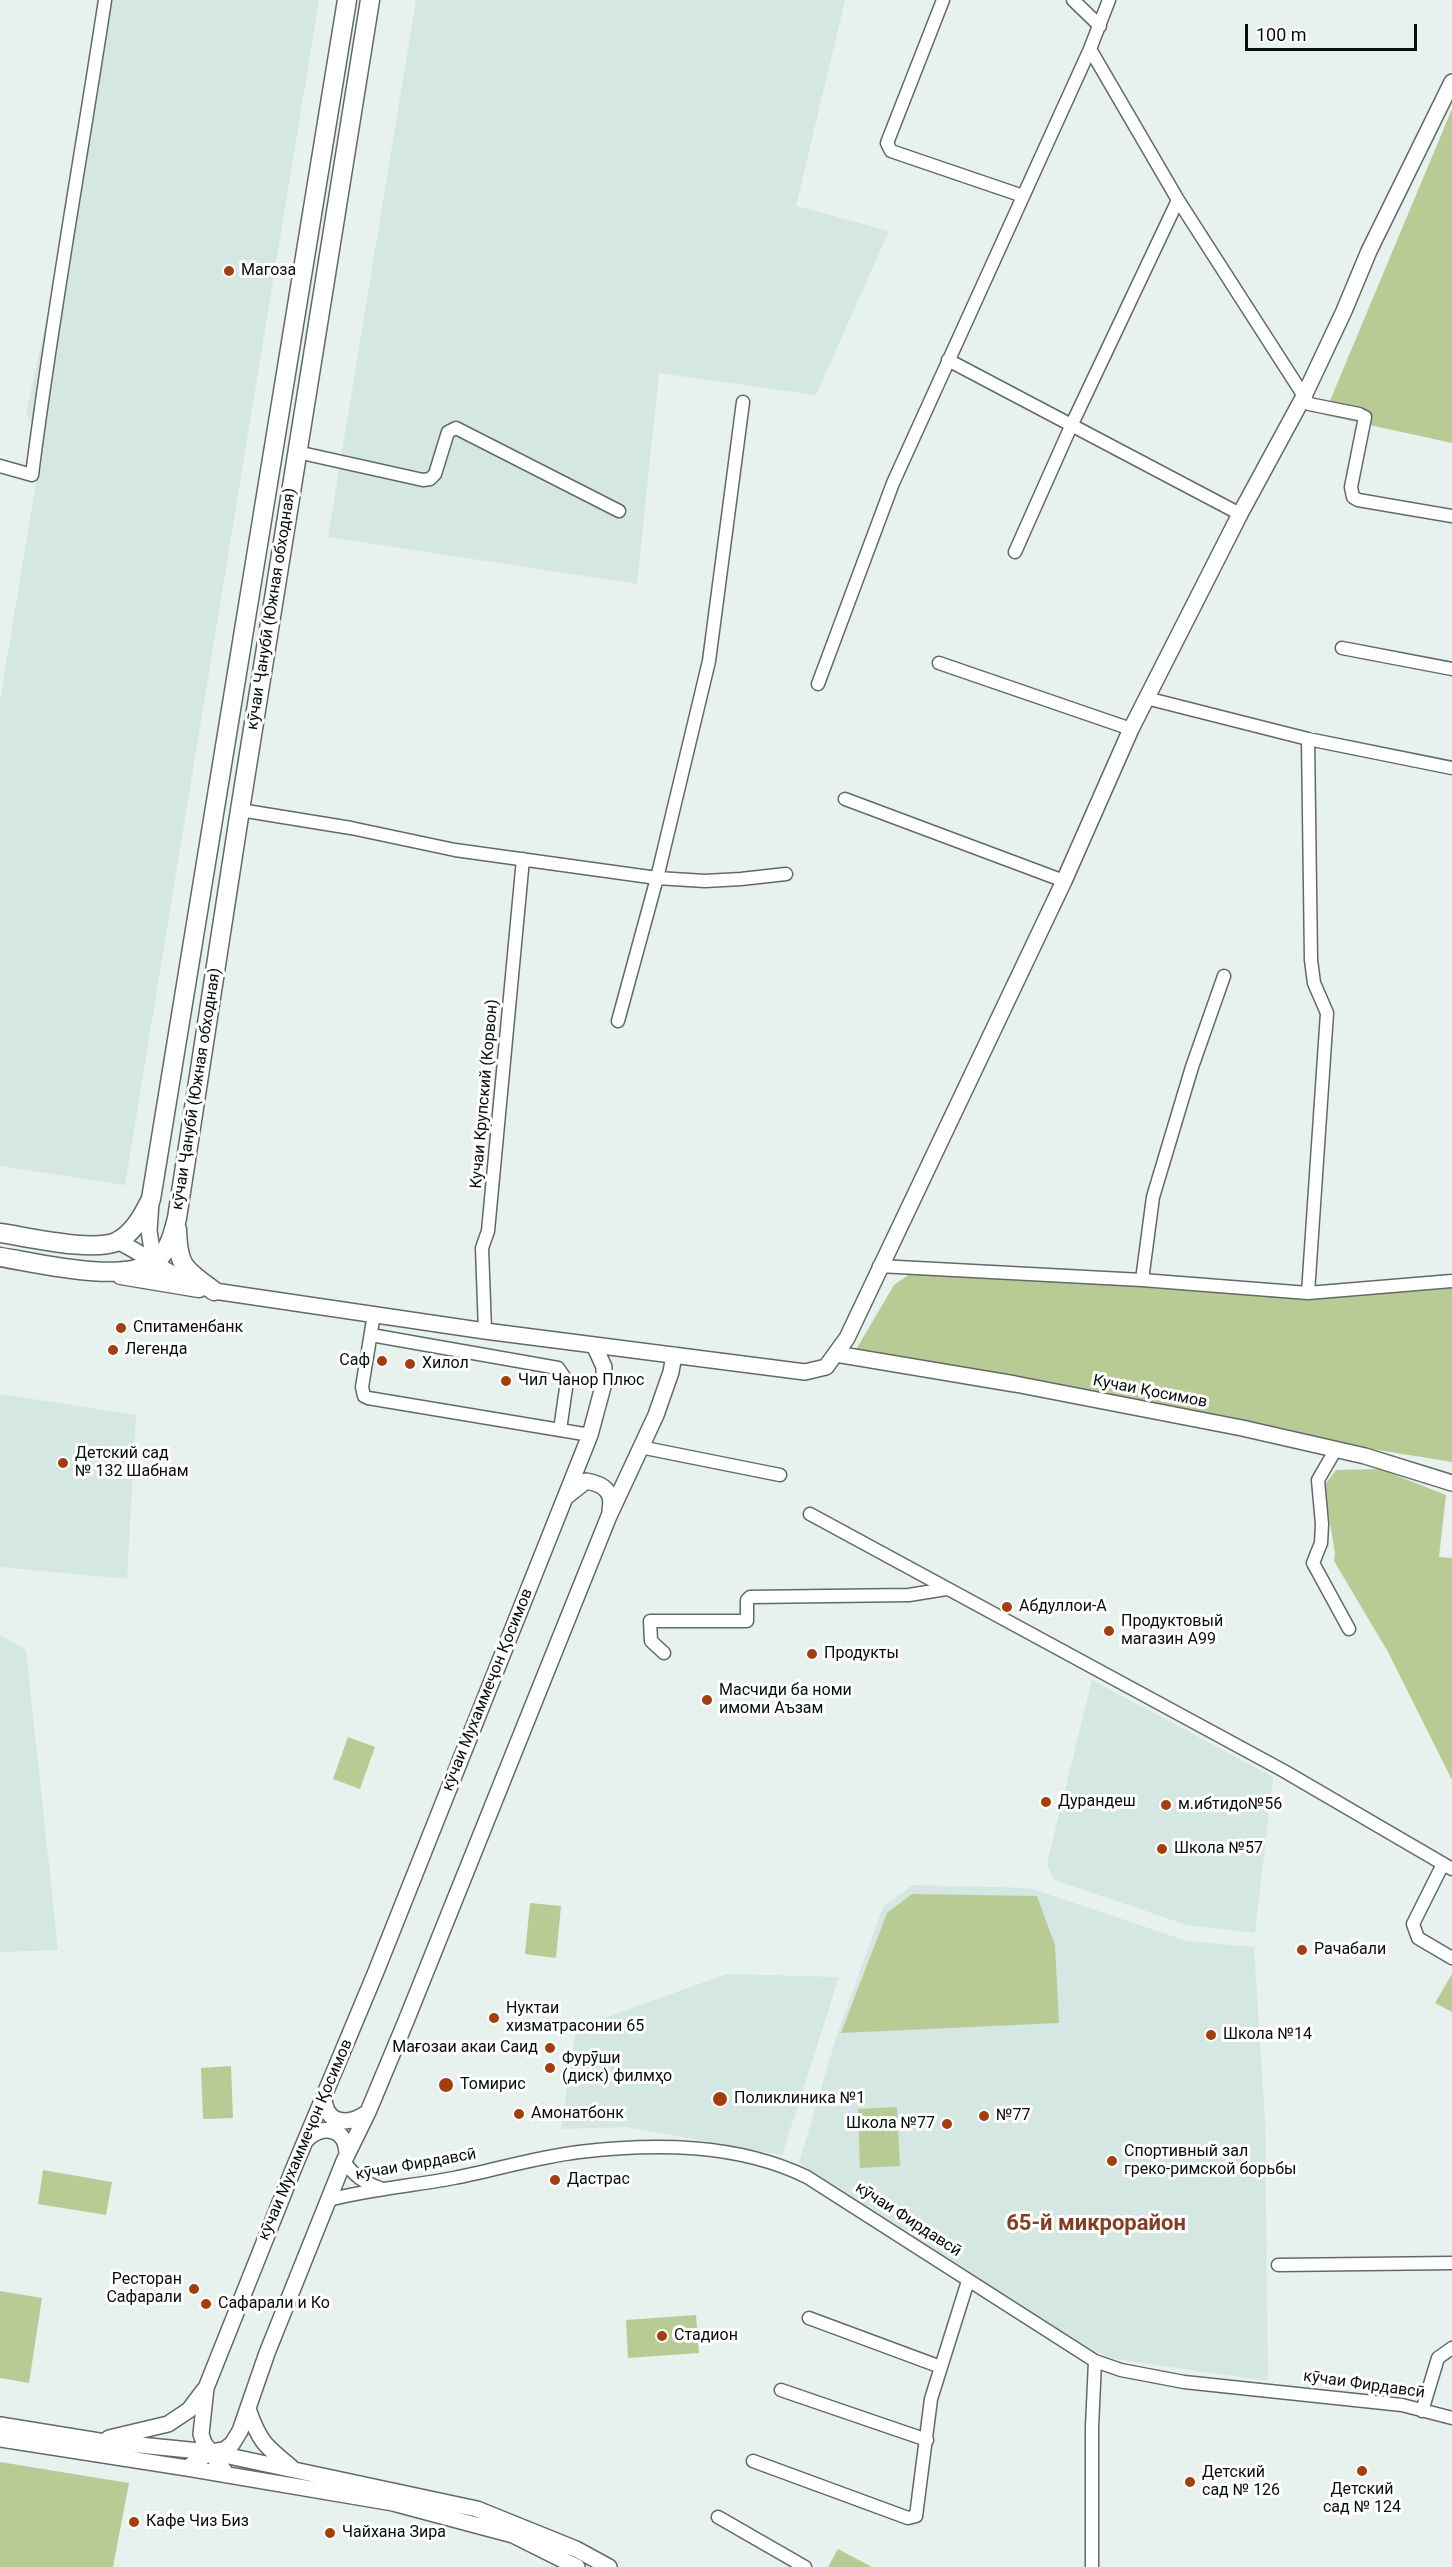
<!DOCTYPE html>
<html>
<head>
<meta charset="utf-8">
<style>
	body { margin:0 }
	#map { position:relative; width:1452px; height:2567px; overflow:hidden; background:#e7f1ee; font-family:Roboto,sans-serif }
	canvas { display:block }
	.scale { position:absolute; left:1245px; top:24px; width:172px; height:27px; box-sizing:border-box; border:3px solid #0a0d0c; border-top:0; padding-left:8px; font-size:18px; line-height:21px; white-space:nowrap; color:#0a0d0c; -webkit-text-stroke:4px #fff; paint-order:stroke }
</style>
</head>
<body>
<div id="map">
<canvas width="1452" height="2567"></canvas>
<div class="scale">100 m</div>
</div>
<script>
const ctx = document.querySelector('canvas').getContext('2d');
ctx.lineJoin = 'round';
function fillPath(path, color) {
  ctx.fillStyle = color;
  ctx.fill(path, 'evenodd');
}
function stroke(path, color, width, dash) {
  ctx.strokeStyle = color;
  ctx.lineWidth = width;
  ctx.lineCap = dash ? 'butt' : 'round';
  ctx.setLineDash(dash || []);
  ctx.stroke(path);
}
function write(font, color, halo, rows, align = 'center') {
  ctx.font = font + ' Roboto,sans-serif';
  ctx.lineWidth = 6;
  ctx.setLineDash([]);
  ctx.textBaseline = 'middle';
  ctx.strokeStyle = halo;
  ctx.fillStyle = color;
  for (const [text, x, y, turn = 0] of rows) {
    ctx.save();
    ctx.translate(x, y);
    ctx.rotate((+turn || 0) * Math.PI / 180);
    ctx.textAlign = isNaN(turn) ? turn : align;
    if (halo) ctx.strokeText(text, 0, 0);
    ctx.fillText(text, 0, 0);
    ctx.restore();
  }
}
fillPath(new Path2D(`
	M107 0H319L125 1185 0 1166V701L43 440 26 414 53 290Z
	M416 0H845L796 206 889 231 816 395 659 373 637 584 328 537Z
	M0 1394 136 1415 127 1579 0 1567Z
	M0 1635 26 1650 58 1950 0 1952Z
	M1092 1680 1273 1777 1255 1933 1187 1925 1054 1880 1047 1864Z
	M913 1885 1029 1888 1187 1941 1254 1947 1265 2121 1268 2381 1114 2359 1074 2343 799 2163 837 2035 883 1907Z
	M727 1974 839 1977 782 2155 627 2127 561 2129 576 2028Z`), '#d4e7e2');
fillPath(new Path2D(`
	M1452 109V443L1324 415Z
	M917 1269 1302 1292 1452 1276V1462L1242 1428 854 1353 894 1285Z
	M1380 1469 1446 1495 1439 1557 1452 1558V1780L1388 1652 1334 1561 1335 1553 1324 1486 1336 1470Z
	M348 1737 375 1747 360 1789 333 1779Z
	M912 1894 1037 1896 1055 1945 1059 2023 841 2033 887 1913Z
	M530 1903 561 1906 556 1958 525 1954Z
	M1452 1974V2012L1435 2003Z
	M231 2066 233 2118 203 2119 201 2068Z
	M897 2107 900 2166 860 2168 858 2109Z
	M43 2170 112 2182 106 2215 38 2204Z
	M0 2291 42 2298 29 2383 0 2378Z
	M696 2315 699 2353 628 2358 626 2320Z
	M0 2462 129 2483 113 2567H0Z
	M838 2549 872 2567H828Z`), '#b9cb95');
const minor = new Path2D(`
	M943 0 887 143 891 151 1023 196
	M1073 0 1100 26
	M1090 49 1178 200 1309 404 1359 414 1365 417 1351 487 1353 497 1358 500 1452 516
	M948 360 1240 514
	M297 452 423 480 430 479 435 474 448 432 456 428 619 511
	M0 466 32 475C52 316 81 158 105 0
	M1015 552 1072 424 1178 200
	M1342 648 1452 669
	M939 663 1131 729
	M818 684 893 483 1090 49 1109 0
	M1146 698 1308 739 1452 768
	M845 799 1064 881
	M240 810 351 828 455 850 657 878 705 881 741 879 786 874
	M618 1021 657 878 709 661 743 402
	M879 1266 1142 1280 1308 1293 1452 1281
	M1142 1280 1153 1197 1192 1067 1224 976
	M1308 1293 1327 1013 1314 983 1311 960 1308 739
	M374 1314 362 1387 364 1396 368 1398 590 1435
	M485 1331 482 1248 488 1231 523 859
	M371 1335 558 1368 567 1381 560 1430
	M640 1447 780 1475
	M1336 1449 1318 1480 1322 1524 1321 1543 1313 1563 1349 1629
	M810 1514 1284 1771 1452 1869
	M664 1653 651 1641 650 1621H747V1600L750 1597 909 1595 946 1589
	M1443 1864 1413 1924 1418 1938 1452 1958
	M344 2161C354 2176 363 2182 380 2188
	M328 2200C369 2189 412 2186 454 2178 495 2170 537 2157 579 2152 654 2143 737 2143 807 2177L1095 2361 1121 2370 1184 2382 1402 2405 1452 2418
	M1278 2265 1452 2263
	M809 2318 941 2367
	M781 2390 927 2440
	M1422 2411 1438 2358 1452 2348
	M753 2461 908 2518 916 2516 931 2399 968 2281
	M718 2517 805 2567
	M1092 2567V2427L1095 2361`);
const tertiary = new Path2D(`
	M151 1202 149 1231 154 1262
	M117 1241C143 1253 164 1271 189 1283
	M214 1291 485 1331 805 1372 826 1367 847 1338 1064 881 1131 729 1240 514 1304 396 1344 311 1369 251 1452 82
	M836 1354 1015 1384 1242 1428 1365 1456 1452 1483
	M567 1496 586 1481C603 1484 614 1491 610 1510
	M324 2097C325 2125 349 2126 368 2112
	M306 2140C322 2124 346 2127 347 2153
	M248 2409C259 2441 265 2446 291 2467
	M0 2425 99 2441 210 2452 477 2509 576 2549 609 2567
	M109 2438 168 2424 189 2410 204 2390
	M0 2439 187 2468 393 2503 513 2535 577 2567
	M187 2468 210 2452 224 2450 232 2444 240 2431 267 2353 344 2161 368 2112 406 2021 609 1516 656 1415 671 1372 674 1355
	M227 2475 204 2443 201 2434 206 2388 293 2170 375 1974 590 1435 604 1383V1367L594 1345`);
const secondary = new Path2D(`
	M177 1229C178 1268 185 1269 214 1291
	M0 1233C28 1237 91 1252 116 1242 133 1234 143 1215 151 1199L347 0
	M0 1257C38 1263 121 1284 154 1262 169 1252 173 1234 177 1218L240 810 370 0
	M121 1275 199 1288`);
stroke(minor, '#616a67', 15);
stroke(tertiary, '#616a67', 18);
stroke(secondary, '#616a67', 21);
stroke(minor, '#fff', 12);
stroke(tertiary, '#fff', 15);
stroke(secondary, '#fff', 18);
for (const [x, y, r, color] of [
	[229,271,6,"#a33e0d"],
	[121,1328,6,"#a33e0d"],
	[113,1350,6,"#a33e0d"],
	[382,1361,6,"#a33e0d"],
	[410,1364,6,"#a33e0d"],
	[506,1381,6,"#a33e0d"],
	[63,1463,6,"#a33e0d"],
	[1007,1607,6,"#a33e0d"],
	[1109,1631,6,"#a33e0d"],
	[812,1654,6,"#a33e0d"],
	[707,1700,6,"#a33e0d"],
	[1046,1802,6,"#a33e0d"],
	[1166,1805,6,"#a33e0d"],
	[1162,1849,6,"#a33e0d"],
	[1302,1950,6,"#a33e0d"],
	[494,2018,6,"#a33e0d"],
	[1211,2035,6,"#a33e0d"],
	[550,2048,6,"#a33e0d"],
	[550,2068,6,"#a33e0d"],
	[446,2085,8,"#a33e0d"],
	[720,2099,8,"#a33e0d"],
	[519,2114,6,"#a33e0d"],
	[984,2116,6,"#a33e0d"],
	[947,2124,6,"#a33e0d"],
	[1112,2161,6,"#a33e0d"],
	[555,2180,6,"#a33e0d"],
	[194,2289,6,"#a33e0d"],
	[206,2304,6,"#a33e0d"],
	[662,2336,6,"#a33e0d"],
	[1362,2471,6,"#a33e0d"],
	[1190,2482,6,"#a33e0d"],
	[134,2522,6,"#a33e0d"],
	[330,2533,6,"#a33e0d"]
]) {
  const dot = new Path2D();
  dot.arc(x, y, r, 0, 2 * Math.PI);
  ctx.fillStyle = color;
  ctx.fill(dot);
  stroke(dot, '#fff', 2);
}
write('16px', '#0a0d0c', '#fff', [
	["Магоза",241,271],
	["Спитаменбанк",133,1328],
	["Легенда",125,1350],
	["Саф",370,1361,"right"],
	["Хилол",422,1364],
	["Чил Чанор Плюс",518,1381],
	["Детский сад",75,1454],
	["№ 132 Шабнам",75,1472],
	["Абдуллои-А",1019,1607],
	["Продуктовый",1121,1622],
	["магазин А99",1121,1640],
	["Продукты",824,1654],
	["Масчиди ба номи",719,1691],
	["имоми Аъзам",719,1709],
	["Дурандеш",1058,1802],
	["м.ибтидо№56",1178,1805],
	["Школа №57",1174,1849],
	["Рачабали",1314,1950],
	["Нуктаи",506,2009],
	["хизматрасонии 65",506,2027],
	["Школа №14",1223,2035],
	["Мағозаи акаи Саид",538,2048,"right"],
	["Фурӯши",562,2059],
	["(диск) филмҳо",562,2077],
	["Томирис",460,2085],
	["Поликлиника №1",734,2099],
	["Амонатбонк",531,2114],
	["№77",996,2116],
	["Школа №77",935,2124,"right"],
	["Спортивный зал",1124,2152],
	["греко-римской борьбы",1124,2170],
	["Дастрас",567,2180],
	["Ресторан",182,2280,"right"],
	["Сафарали",182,2298,"right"],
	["Сафарали и Ко",218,2304],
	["Стадион",674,2336],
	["Детский",1202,2473],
	["сад № 126",1202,2491],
	["Детский",1362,2490,"center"],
	["сад № 124",1362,2508,"center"],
	["Кафе Чиз Биз",146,2522],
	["Чайхана Зира",342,2533]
], 'left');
write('16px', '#0a0d0c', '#fff', [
	["кӯчаи Ҷанубӣ (Южная обходная)",272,609,-81],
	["кӯчаи Ҷанубӣ (Южная обходная)",197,1089,-81],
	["Кучаи Крупский (Корвон)",485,1094,-85],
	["Кучаи Қосимов",1150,1392,11],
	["кӯчаи Мухаммеҷон Қосимов",488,1690,-68],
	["кӯчаи Мухаммеҷон Қосимов",306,2140,-67],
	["кӯчаи Фирдавсӣ",416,2165,-10],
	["кӯчаи Фирдавсӣ",908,2220,33],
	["кӯчаи Фирдавсӣ",1364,2385,8]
]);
write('bold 22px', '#813e24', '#fff', [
	["65-й микрорайон",1096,2224]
]);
</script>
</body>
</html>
